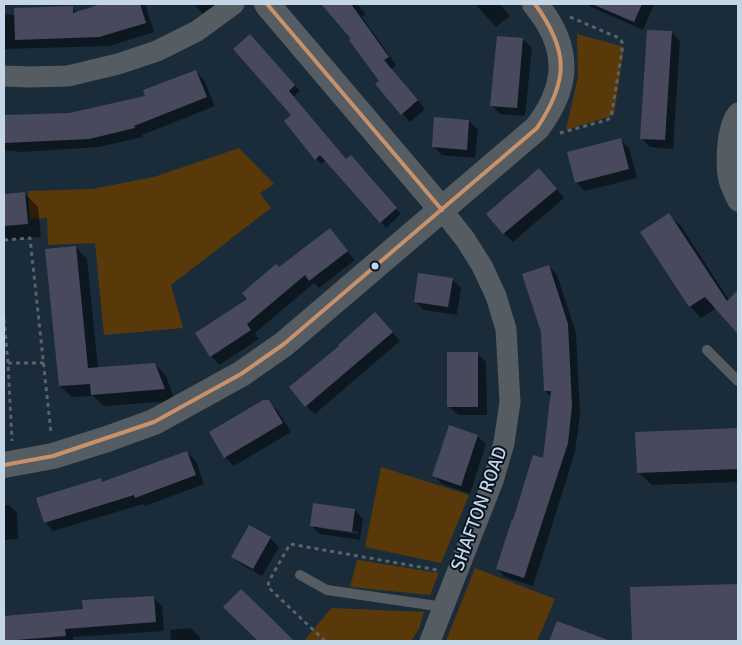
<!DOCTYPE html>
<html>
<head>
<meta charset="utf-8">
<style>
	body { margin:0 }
	#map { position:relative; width:742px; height:645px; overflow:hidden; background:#1a2c3a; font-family:Signika,sans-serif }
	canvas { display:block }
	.frame { position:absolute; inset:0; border:5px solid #c5d6e7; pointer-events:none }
</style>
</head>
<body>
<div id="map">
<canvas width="742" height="645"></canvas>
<div class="frame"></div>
</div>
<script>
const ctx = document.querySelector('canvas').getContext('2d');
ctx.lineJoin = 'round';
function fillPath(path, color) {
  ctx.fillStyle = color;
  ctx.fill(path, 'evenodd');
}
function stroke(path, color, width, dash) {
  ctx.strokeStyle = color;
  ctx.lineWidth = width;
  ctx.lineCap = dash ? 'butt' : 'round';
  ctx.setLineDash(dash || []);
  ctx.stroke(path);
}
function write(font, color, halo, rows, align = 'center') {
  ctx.font = font + ' Signika,sans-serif';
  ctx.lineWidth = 4;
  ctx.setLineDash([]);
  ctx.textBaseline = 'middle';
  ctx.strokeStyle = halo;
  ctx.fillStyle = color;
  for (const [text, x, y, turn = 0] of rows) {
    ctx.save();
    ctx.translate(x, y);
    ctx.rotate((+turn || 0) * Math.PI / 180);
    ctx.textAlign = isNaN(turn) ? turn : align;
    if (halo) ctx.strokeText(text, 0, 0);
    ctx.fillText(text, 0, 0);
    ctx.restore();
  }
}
fillPath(new Path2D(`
	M577 34 624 47 614 115 566 130 578 77Z
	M239 148 274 184 260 193 271 208 171 285 183 328 104 335 95 243 48 245 47 218 30 219 28 191 92 189 154 177Z
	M381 467 469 495 441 563 365 547Z
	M357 560H358L439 573 430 595 350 587Z
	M475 568 555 599 537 641H446Z
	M331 608 424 612 419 629 411 641H304Z`), '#59390a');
fillPath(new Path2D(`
	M106 4H145L154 32 109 46 4 49V14L15 15 72 8 77 13Z
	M194 4H221L206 17Z
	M323 4H357L366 14 362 17 396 65 391 69 425 109 410 122 377 85 380 82 352 39Z
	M475 4H500L510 16 496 27Z
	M587 4H652L654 5 643 30 591 7Z
	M671 32 680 41 673 149 650 147 641 138Z
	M523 39 532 48 525 116 500 114 492 106Z
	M255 40 300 91 293 97 346 161 356 162 401 214 386 228 326 160 322 164 316 159 286 122 293 116Z
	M195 71 204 80 215 106 142 135 143 137 99 147 22 152 4 150V117L69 114 146 97Z
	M469 121 478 130 475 158 442 155 433 146Z
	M620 140 629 148 637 178 585 191 576 182Z
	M548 179 564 198 513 242 504 233Z
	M25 194 38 207 41 237 4 240V196Z
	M669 215 681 226 729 300 738 292V332L717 308 701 318 690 306 642 233Z
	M330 230 355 260 319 288 314 283 255 333 259 339 219 365 211 356 249 300 279 269Z
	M76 247 87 259 98 368 155 364 166 376 175 401 104 406 93 396 72 397 60 386Z
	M549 266 557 275 576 333 580 415 575 452 533 586 505 577 497 568 544 460 551 397 545 391Z
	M452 279 461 288 457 315 424 310 415 301Z
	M383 322 400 341 315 414 306 406Z
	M477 353 486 362 487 415H458L449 406Z
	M269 402 278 411 291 432 234 466 225 457Z
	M738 429V482L652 485 638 472 637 434Z
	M477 436 486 444 470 494 442 484 434 476Z
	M187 452 196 461 204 484 145 506 143 504 53 531 45 522 101 480 104 483Z
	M4 505H9L17 513 18 539 4 540Z
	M355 510 363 519 360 540 320 534 311 525ZM319 526 358 532V534L319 528Z
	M270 538 279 547 262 576 242 565 233 557Z
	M738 585V641H633L631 589Z
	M153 597 162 606 164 631 73 637 74 641H4V617L84 610Z
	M558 622 599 638 603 641H550Z
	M191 628 200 637V641H171L170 630Z`), '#0007');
fillPath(new Path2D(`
	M101 4H140L146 23 99 37 15 40 14 8 73 6V13Z
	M321 4H351L389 57 384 60 418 100 401 115 375 84 379 81 349 40 351 39Z
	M592 4H642L634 22Z
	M647 30 672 31 665 140 640 139Z
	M250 34 295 85 289 91 346 159 351 155 397 208 380 223 320 155 315 160 284 121 291 115 233 49Z
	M497 36 523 38 517 108 490 106Z
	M196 70 207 97 134 126 135 128 89 139 4 143V115L69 113 145 96 143 90Z
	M434 117 469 120 467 150 432 147Z
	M621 138 629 169 575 183 567 152Z
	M539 168 557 189 503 234 486 214Z
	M25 192 28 224 4 226V194Z
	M669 213 727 301 738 290V334L705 297 689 307 640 232Z
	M330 228 348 251 309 281 305 275 247 324 251 330 210 357 195 333 247 299 242 293 276 264 279 267Z
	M76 246 88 368 155 363 165 389 91 395 90 384 59 386 45 249Z
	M549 265 568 324 572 406 568 443 524 578 496 569 512 519 513 520 533 455 543 458 551 391H544L541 332 522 274Z
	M418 273 453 278 448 307 414 302Z
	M375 312 393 332 305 407 289 387 339 346 338 345Z
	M447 352H478V407H447Z
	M263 400H269L283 423 224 458 209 432Z
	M449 425 478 435 461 486 432 476Z
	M738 428V469L637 473 635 432Z
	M187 451 196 475 135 498 134 495 44 523 36 498 101 478 102 482Z
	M313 503 355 509 352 532 310 526Z
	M249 525 271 537 253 569 231 557Z
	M738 584V641H632L630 587Z
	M241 589 266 613 294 641H258L223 607Z
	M154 596 156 622 65 629 66 636 4 641V616L83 609 82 600Z
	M557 621 608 640V641H549Z`), '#48495d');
stroke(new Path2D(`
	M560 133 607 120 611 117 622 51V42L619 38 570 17
	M4 240 30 238 51 433
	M4 319 8 363 12 441
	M8 363H44
	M325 641 268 587 269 581 290 544 437 570`), '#5a626a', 3, [4, 4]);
stroke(new Path2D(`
	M707 350 738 381
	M300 575 327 590 444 607`), '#555c62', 10);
stroke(new Path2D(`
	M4 76 29 77 68 76 118 64 157 51 197 31 234 4
	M738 113C727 126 726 158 728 175 729 184 734 193 738 201
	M430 641 493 481 504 443 510 402 506 329 496 296 482 266 465 239 442 210`), '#555c62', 21);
stroke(new Path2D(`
	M267 4 442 210
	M4 465 53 456 107 439 154 422 241 374 284 344 537 128C570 85 570 46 535 4`), '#555c62', 26);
stroke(new Path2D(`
	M267 4 442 210
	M4 465 53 456 154 422 241 374 284 344 537 128C569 80 569 51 535 4`), '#c7916a', 4);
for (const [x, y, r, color] of [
	[375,266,4.5,"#c5d6e7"]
]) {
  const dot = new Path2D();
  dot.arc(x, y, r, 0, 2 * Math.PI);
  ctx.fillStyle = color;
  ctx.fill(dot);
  stroke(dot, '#081420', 2);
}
write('19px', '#c5d6e7', '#081420', [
	["SHAFTON ROAD",480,509,-70]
]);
</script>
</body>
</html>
